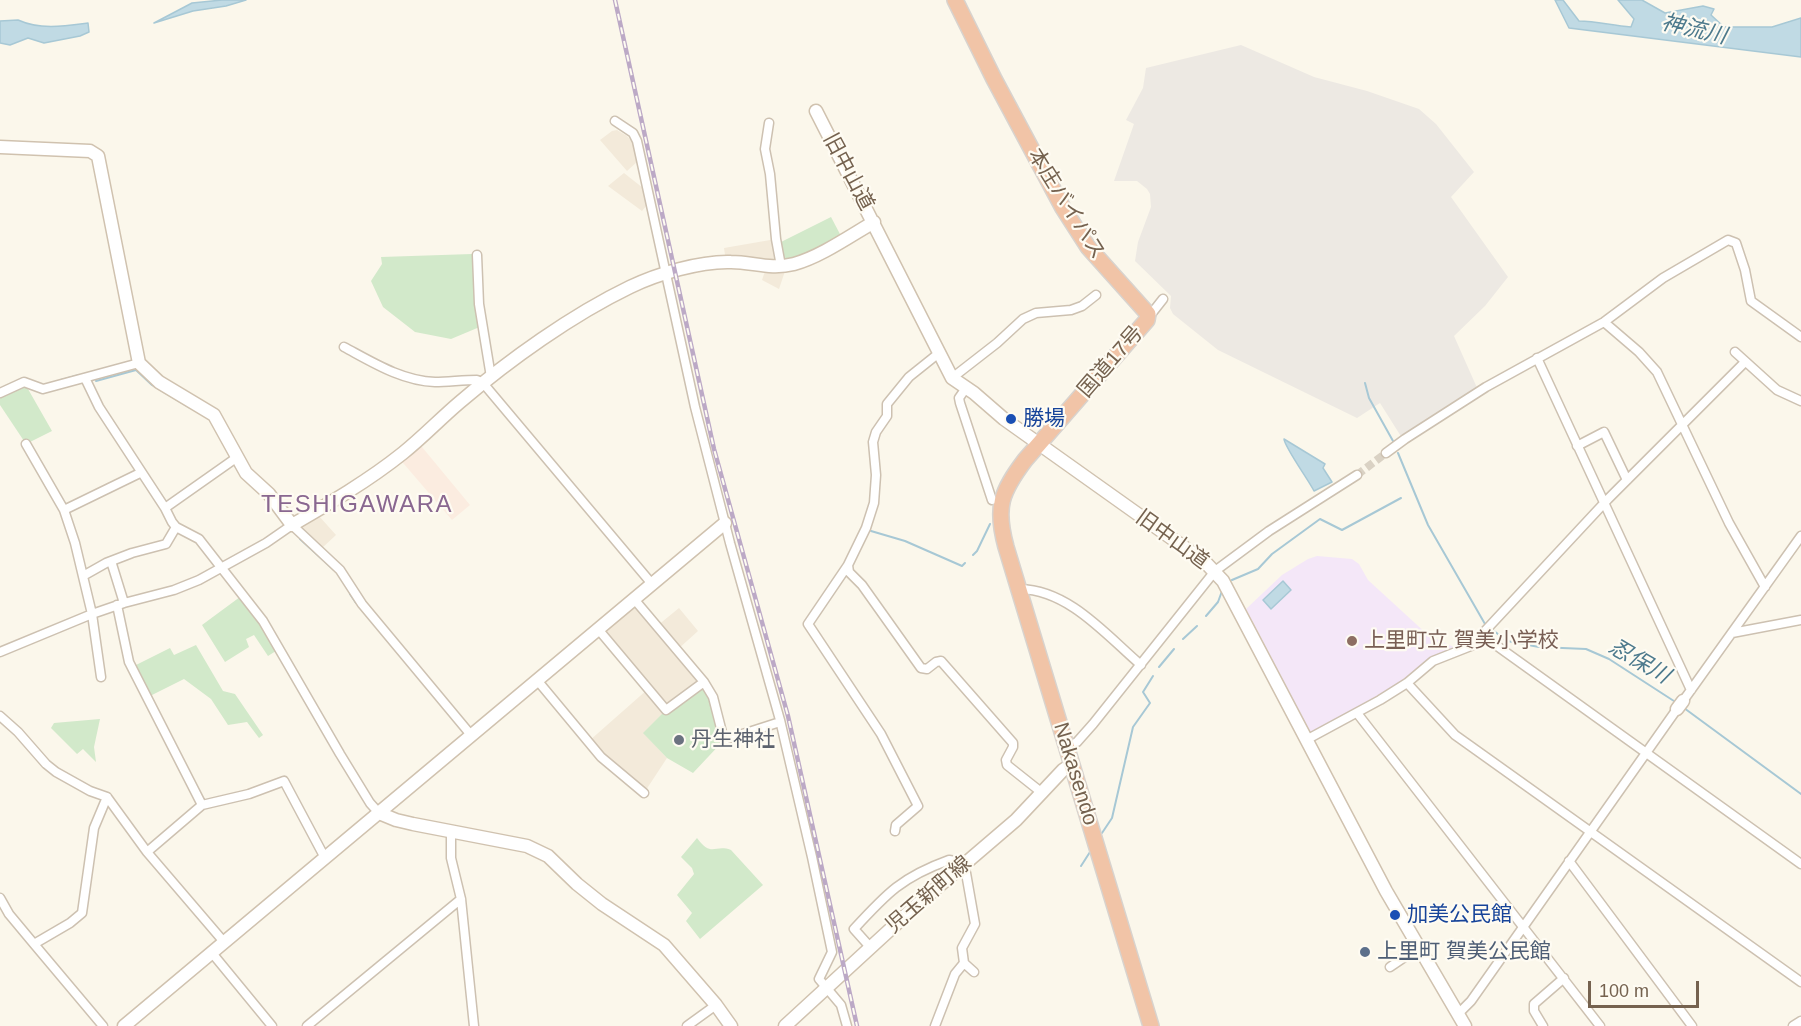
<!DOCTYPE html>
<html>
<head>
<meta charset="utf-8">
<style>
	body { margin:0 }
	#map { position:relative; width:1801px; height:1026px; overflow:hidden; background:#fbf7eb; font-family:Helvetica,sans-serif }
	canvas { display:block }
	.scale { position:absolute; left:1588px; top:981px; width:111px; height:27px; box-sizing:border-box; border:3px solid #75624f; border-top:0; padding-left:8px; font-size:18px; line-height:21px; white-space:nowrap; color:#75624f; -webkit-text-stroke:4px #fefbf2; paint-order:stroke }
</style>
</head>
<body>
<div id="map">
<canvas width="1801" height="1026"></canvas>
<div class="scale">100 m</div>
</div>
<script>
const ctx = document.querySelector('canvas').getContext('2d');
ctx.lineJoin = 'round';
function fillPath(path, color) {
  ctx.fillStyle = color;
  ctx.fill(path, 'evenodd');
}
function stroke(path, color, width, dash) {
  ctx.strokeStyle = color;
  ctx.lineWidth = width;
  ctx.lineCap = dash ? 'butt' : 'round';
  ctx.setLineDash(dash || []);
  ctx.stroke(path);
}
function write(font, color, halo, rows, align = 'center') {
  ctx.font = font + ' Helvetica,"Noto Sans JP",sans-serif';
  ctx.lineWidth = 4.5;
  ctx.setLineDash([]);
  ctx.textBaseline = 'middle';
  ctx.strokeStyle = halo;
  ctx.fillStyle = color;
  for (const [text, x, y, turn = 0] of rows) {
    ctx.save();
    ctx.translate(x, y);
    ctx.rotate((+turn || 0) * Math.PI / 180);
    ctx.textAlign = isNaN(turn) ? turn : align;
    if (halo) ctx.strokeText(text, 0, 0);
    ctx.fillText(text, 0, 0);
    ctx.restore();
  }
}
fillPath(new Path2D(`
	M617 130 627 136 633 142 638 161 627 171 600 140 612 131Z
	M624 173 643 188 647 205 642 211 608 186Z
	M776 239 787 265 779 289 762 280 766 268 726 262 724 248Z
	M319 516 336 535 321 549 299 528Z
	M634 599 657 626 679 608 698 631 677 650 704 682 644 733 667 758 644 793 589 741 648 689 598 629Z`), '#f3eada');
fillPath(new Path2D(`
	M417 441 470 505 452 520 398 457Z`), '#fbece0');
fillPath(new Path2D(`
	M1241 45 1314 77 1367 91 1419 109 1436 124 1474 172 1451 197 1508 277 1485 306 1454 336 1478 390 1402 438 1380 403 1357 418 1218 350 1173 314 1170 308 1171 296 1135 261 1138 242 1151 207 1150 194 1147 189 1137 181H1114L1134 124 1126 120 1143 88 1146 68Z`), '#ede9e3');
fillPath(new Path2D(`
	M1317 556 1352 559 1359 564 1368 580 1428 635 1456 648 1417 668 1406 680 1355 711 1311 734 1246 609 1282 575 1308 559Z`), '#f4e7f8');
fillPath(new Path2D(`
	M831 217 841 236 806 255 783 261 779 243Z
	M472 254 477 255 482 326 451 339 415 332 383 307 371 281 382 264 381 257Z
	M24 382 52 431 26 444 0 405V393Z
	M244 594 279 649 268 656 254 635 246 639 249 647 225 662 202 625Z
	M196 645 223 691 235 694 263 735 259 738 247 722 228 725 211 699 184 679 148 697 132 667 170 648 174 655Z
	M704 682 724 740 693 773 667 758 643 733 666 710Z
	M100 719 94 747 96 762 83 749 77 754 51 728 54 723Z
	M697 838C712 858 714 844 731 850L763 885 700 939 686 921 692 913 677 895 694 874 692 868 681 857Z`), '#d2e9ca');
const water = new Path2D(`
	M222 0H246L226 6 193 11 154 23 192 3Z
	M1555 0H1563L1579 21C1597 21 1613 26 1631 27L1634 19 1618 0H1642L1665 13 1703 6 1714 9 1711 15 1724 27H1772L1801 18V57L1569 28Z
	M18 20C40 30 65 26 88 23L89 32 80 36 44 43 28 38 10 45 0 43V21Z
	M1284 439 1325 464 1323 468 1332 482 1314 491C1309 481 1284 446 1284 439Z
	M1283 581 1291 590 1271 609 1263 600Z`);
fillPath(water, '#c0dae4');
stroke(water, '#a7c8d5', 1.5);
stroke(new Path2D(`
	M61 380 79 375
	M96 381 136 370 152 385 190 408
	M1365 383 1369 398 1393 441
	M1398 453 1428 525 1485 624 1507 641 1539 647 1586 649 1609 659 1677 703
	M235 466 242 477 264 497 284 524
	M871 531 905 541 962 566 965 563
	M300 539 334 570
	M973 555 977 551 990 524
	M1232 580 1258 569 1272 554 1320 519 1342 530 1401 498
	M350 594 356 603
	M1206 616 1218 602 1222 591
	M1183 639 1197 626
	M1159 667 1174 649
	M1684 708 1801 794
	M1102 833 1112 818 1133 727 1150 703 1143 692 1153 676
	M1081 866 1090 852`), '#a7c8d5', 2);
stroke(new Path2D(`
	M1357 475 1386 453`), '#dad2c4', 8, [8, 4]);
const street = new Path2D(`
	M615 121 633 133 637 141 695 407 730 543 780 720 812 857 832 952 819 979 841 1005 847 1026
	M769 123 765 149 770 174 776 239 781 266
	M477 255 479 304 491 377
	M1148 318 1163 299
	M1604 322 1639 352 1657 372 1729 523 1765 587
	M344 347C372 362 402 381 435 382 448 382 463 380 477 380L483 383 652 584
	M1735 352 1777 390 1801 401
	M939 353 909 377 887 404V416L876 432 873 442 876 475 874 503 866 528 848 565 849 572 862 585 921 668 927 669 936 662 941 661 1013 743V747L1006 760 1007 765 1041 792
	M1537 358 1691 690
	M85 378 99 407 165 508 172 522 176 527 199 539 263 621 340 754 370 803 379 813
	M952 378 997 343 1023 319 1036 313 1071 310 1082 306 1096 295
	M966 388 959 398 960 403 992 500
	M0 393 24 382 43 389 139 363
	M26 444 64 510 75 543 92 614 101 677
	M1577 446 1604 432 1627 480
	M1386 453 1405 439 1486 387 1604 322 1663 278 1728 240 1736 243 1745 270 1751 301 1801 337
	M165 508 236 458
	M64 510 140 473
	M111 561 124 603
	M848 565 808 624 881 734 918 806 896 825 895 831
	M83 576 106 563 132 553 166 544 176 527
	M1020 589C1069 590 1106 635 1141 665
	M634 599 704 682 713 697 724 740 780 722
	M117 605 129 662 202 805
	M598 629 666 710 704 682
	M1732 633 1801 620
	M1481 637 1486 638 1801 864
	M0 652 92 614 124 603 174 590 199 580 266 543 292 525 340 570 362 604 471 735
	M537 680 601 757 644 793
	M1407 683 1455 735 1801 982
	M1683 701 1801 536
	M1357 713 1600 1026
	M0 716 18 732 46 764 56 772 90 791 107 797 147 852 224 942
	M1306 740 1380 700 1407 683 1433 661 1471 646 1608 499 1745 362
	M1067 747 1077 742 1093 724 1215 571 1269 531 1357 475
	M451 831V858L461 899 474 1026
	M147 852 202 805 249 794 284 781 325 858
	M1569 861 1692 1026
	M0 898 9 914 34 944
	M871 948 854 929C887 893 902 877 949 860L956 861 966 873 975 924 962 948 964 963 955 974 935 1026
	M212 953 272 1026
	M964 963 974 972
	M1390 967 1418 948
	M1458 1014 1471 1001 1677 709
	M103 1026 34 944 70 923 82 913 94 828 107 797
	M307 1026 461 899
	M687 1026 716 1005
	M1543 1026 1534 1011V1004L1564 978
	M1793 1026 1801 1021`);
const secondary = new Path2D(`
	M816 111 952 378 974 393 1004 419 1205 562 1223 581 1386 891 1465 1026
	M0 147 90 151 98 156 139 363 159 382 214 415 246 473 269 494 292 525C330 503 368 481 403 453 423 437 441 418 460 402 509 360 572 315 630 287 657 274 700 261 731 262 753 262 770 270 794 264 820 257 850 236 874 222
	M1677 709 1683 701
	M379 813 396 820 413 824 527 846 548 856 577 884 602 904 664 945 716 1005 731 1026
	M124 1026 725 523
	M785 1026 919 903 1016 820 1063 770 1072 764`);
const highway = new Path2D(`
	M955 0 994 79 1063 208 1088 247 1148 314 1147 320 1025 460C1001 492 995 507 1006 547L1151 1026`);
stroke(street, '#cdc1b1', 11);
stroke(secondary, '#d0c2af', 15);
stroke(highway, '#d8d3ce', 18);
stroke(street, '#fff', 8);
stroke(secondary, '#fff', 12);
stroke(highway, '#f1c4a7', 15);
const rail = new Path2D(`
	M615 0 714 449 788 716 857 1026`);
stroke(rail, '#bca9c6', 4.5);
stroke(rail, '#fefbf2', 2, [7]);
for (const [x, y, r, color] of [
	[1011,419,6,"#1a4fb4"],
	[1352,641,6,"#8d6e63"],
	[679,740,6,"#6b7280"],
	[1395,915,6,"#1a4fb4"],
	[1365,952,6,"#5c6f8a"]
]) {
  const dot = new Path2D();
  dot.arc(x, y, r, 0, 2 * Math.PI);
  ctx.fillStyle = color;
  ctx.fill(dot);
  stroke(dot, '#fefbf2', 2);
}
write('21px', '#75624f', '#fefbf2', [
	["旧中山道",848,172,62],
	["本庄バイパス",1066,204,58],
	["国道17号",1111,362,-49],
	["旧中山道",1172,540,36],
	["Nakasendo",1075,774,73],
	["児玉新町線",929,895,-41]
]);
write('21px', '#164399', '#fefbf2', [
	["勝場",1023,419],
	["加美公民館",1407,915]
], 'left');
write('21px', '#785e54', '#fefbf2', [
	["上里町立 賀美小学校",1364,641]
], 'left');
write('21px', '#5b616d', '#fefbf2', [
	["丹生神社",691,740]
], 'left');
write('21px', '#4e5e75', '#fefbf2', [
	["上里町 賀美公民館",1377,952]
], 'left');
write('italic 22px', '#4d7a8d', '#fefbf2', [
	["神流川",1694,30,13],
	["忍保川",1639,662,30]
]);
ctx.letterSpacing = '1.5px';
write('24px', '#896790', '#fefbf2', [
	["TESHIGAWARA",357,505]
]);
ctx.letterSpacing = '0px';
</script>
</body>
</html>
